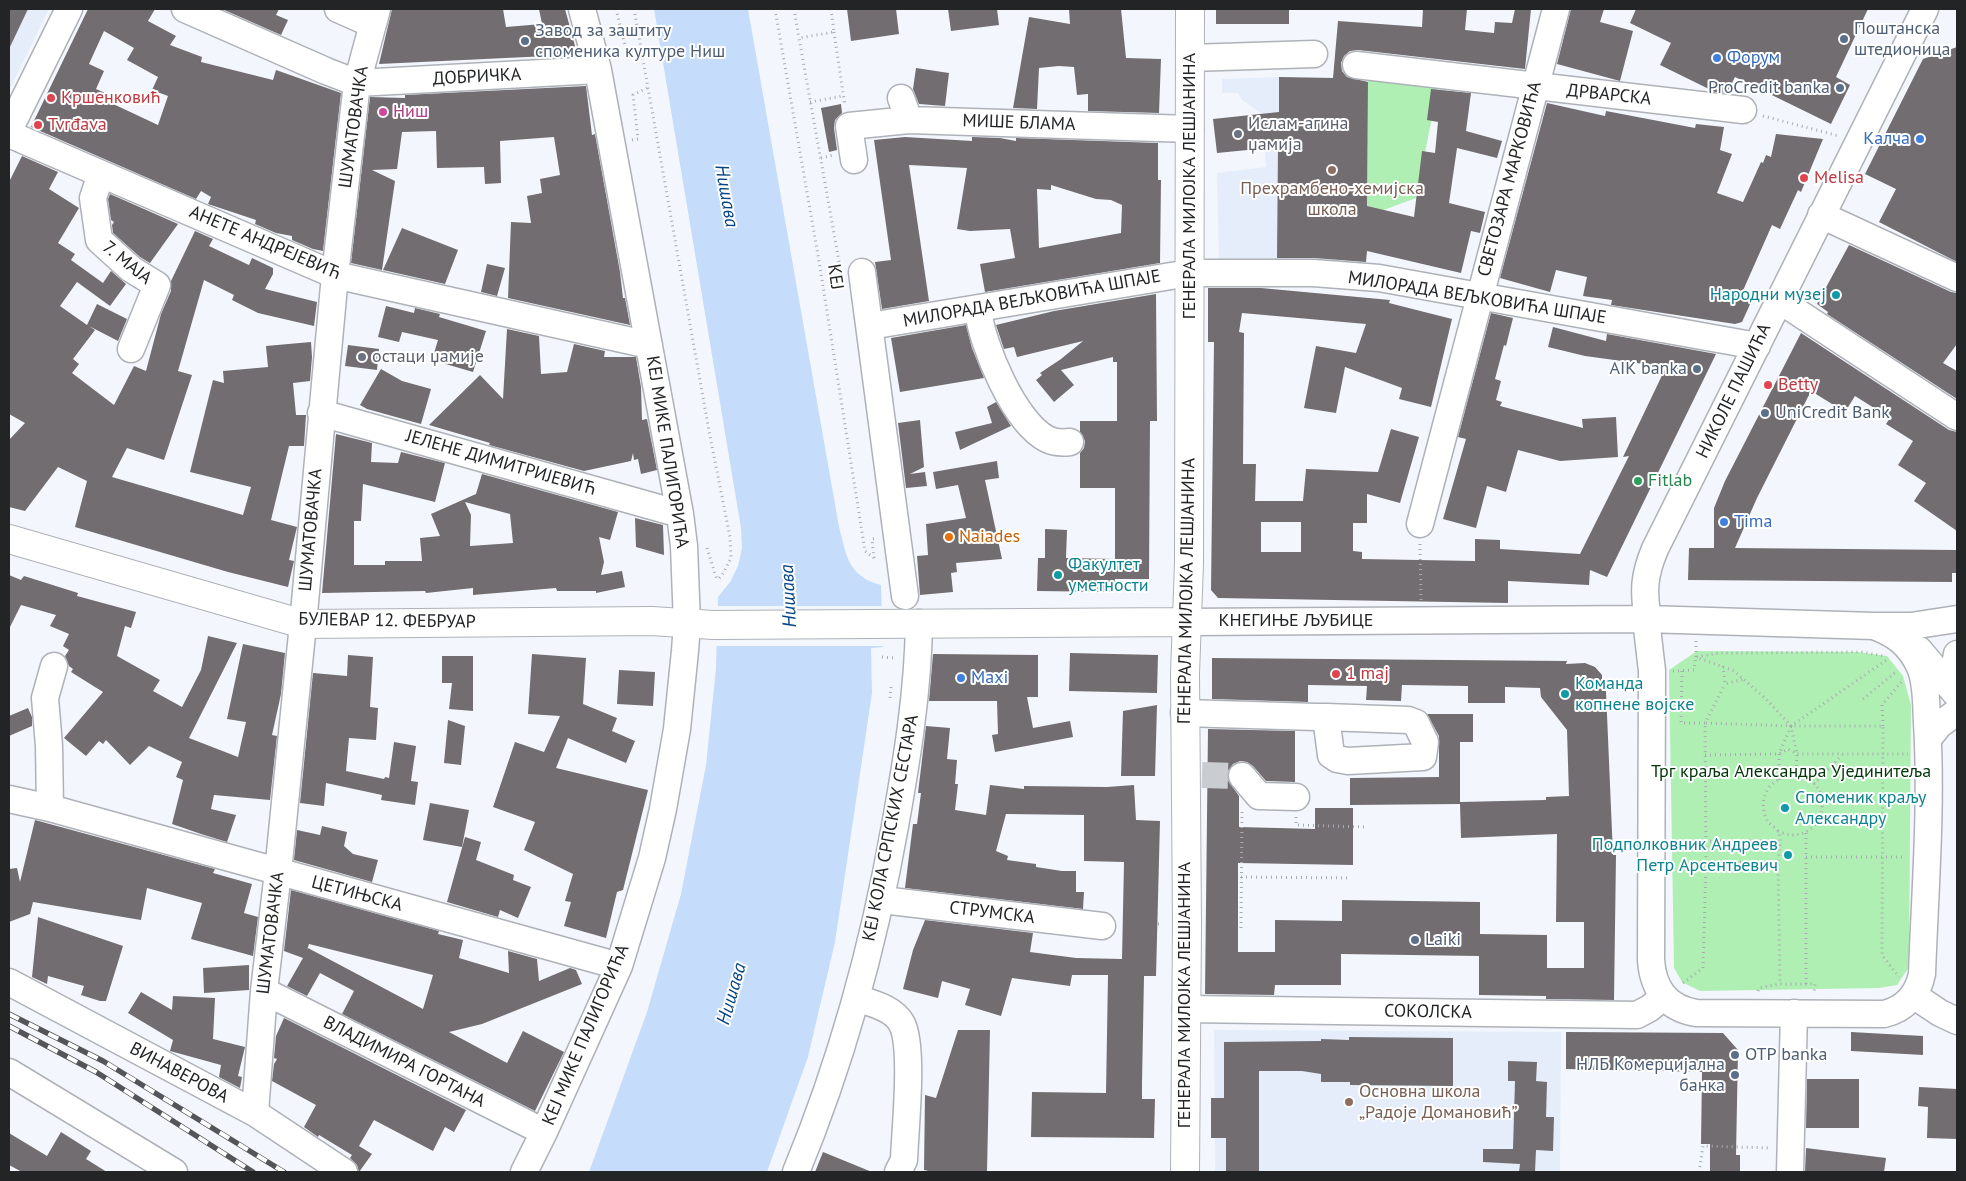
<!DOCTYPE html>
<html>
<head>
<meta charset="utf-8">
<style>
	body { margin:0 }
	#map { position:relative; width:1966px; height:1181px; overflow:hidden; background:#f3f7fd; font-family:"PT Sans",sans-serif }
	canvas { display:block }
	.frame { position:absolute; inset:0; border:10px solid #222426; pointer-events:none }
</style>
</head>
<body>
<div id="map">
<canvas width="1966" height="1181"></canvas>
<div class="frame"></div>
</div>
<script>
const ctx = document.querySelector('canvas').getContext('2d');
ctx.lineJoin = 'round';
function fillPath(path, color) {
  ctx.fillStyle = color;
  ctx.fill(path, 'evenodd');
}
function stroke(path, color, width, dash) {
  ctx.strokeStyle = color;
  ctx.lineWidth = width;
  ctx.lineCap = dash ? 'butt' : 'round';
  ctx.setLineDash(dash || []);
  ctx.stroke(path);
}
function write(font, color, halo, rows, align = 'center') {
  ctx.font = font + ' "PT Sans",sans-serif';
  ctx.lineWidth = 4;
  ctx.setLineDash([]);
  ctx.textBaseline = 'middle';
  ctx.strokeStyle = halo;
  ctx.fillStyle = color;
  for (const [text, x, y, turn = 0] of rows) {
    ctx.save();
    ctx.translate(x, y);
    ctx.rotate((+turn || 0) * Math.PI / 180);
    ctx.textAlign = isNaN(turn) ? turn : align;
    if (halo) ctx.strokeText(text, 0, 0);
    ctx.fillText(text, 0, 0);
    ctx.restore();
  }
}
fillPath(new Path2D(`
	M9 9H49L9 91Z
	M1279 77 1368 78 1416 198 1367 216 1366 264 1219 263 1217 173 1266 167 1262 114 1242 100 1238 93H1222V79Z
	M1214 1030 1561 1032 1560 1172H1215Z`), '#e4edf9');
fillPath(new Path2D(`
	M1368 78 1439 82 1416 198 1367 216Z
	M1697 651 1857 652 1887 656 1903 676 1911 705 1909 967 1897 985 1879 988 1700 991 1682 982 1674 968 1669 670Z`), '#afefb3');
fillPath(new Path2D(`
	M654 9H748L839 527C847 557 848 576 881 585L883 647 871 648 872 693 835 942 808 1057 767 1172H589L647 1012 681 894 706 765 716 668 718 597 730 582 738 566 742 548 741 528Z`), '#c5dcfb');
fillPath(new Path2D(`
	M715 606H885V646H714Z`), '#f3f7fd');
fillPath(new Path2D(`
	M9 9H28L9 49Z
	M88 9H155L148 21 176 36 170 45 202 57 201 62 273 80 276 70 341 93 323 251 313 249 292 240V236L276 233 255 224 256 220 208 204 211 197 201 191 196 199 31 127ZM104 31 134 48 127 60 158 77 152 90 168 96 158 125 109 102 112 96 96 89 104 71 89 64Z
	M222 9H279L276 15 288 20 281 35Z
	M392 9H503L506 27 542 24 539 9H565L575 46 569 55 379 64Z
	M847 9H896L899 34 851 41Z
	M948 9H997L999 25 951 31Z
	M1069 9H1121L1126 58 1161 59 1159 113 1088 111V94L1077 95 1074 67 1059 66 1039 68 1037 109 1013 108 1029 17 1070 24Z
	M1216 9H1289V24H1216Z
	M1423 9H1467L1465 30 1494 33 1495 22 1512 23 1515 9H1531L1525 69 1358 50 1350 51 1344 56 1341 63 1342 71 1347 77 1368 82 1367 206 1414 217 1422 151 1435 153 1438 122 1427 120 1431 89 1471 93 1466 131 1502 141 1497 158 1457 148 1449 203 1485 212 1480 233 1471 231 1461 273 1367 251 1366 262 1314 258H1277L1278 147 1217 153 1213 119 1279 112V77L1333 78 1338 21 1422 27Z
	M1571 9H1604L1600 22 1633 31 1620 81 1557 64Z
	M1636 9H1868L1836 77 1850 85 1831 124 1735 77 1727 93 1715 92 1660 65 1671 43 1630 23Z
	M1957 47V262L1879 222 1896 189 1865 174 1923 59Z
	M916 68 949 73 945 106 919 104 913 89Z
	M586 86 592 135 595 134 620 272 623 298H625L630 325 508 298 511 222 531 223 527 196 542 193 540 179 560 175 554 137 500 141 501 183 485 184 484 167 437 168 436 131 402 132 397 169 372 170 395 181 382 270 351 263 370 97 405 98V95Z
	M1547 103 1605 116 1606 111 1695 128 1696 124 1724 127 1720 150 1732 154 1717 193 1743 202 1761 162 1763 163 1766 155 1771 157 1776 134 1823 139 1801 192 1798 190 1780 229 1772 225 1741 295 1752 300 1742 322 1735 324 1611 305 1612 300 1583 296 1587 277 1556 270 1550 292 1500 278Z
	M841 104 842 113 835 120 834 128 837 150 829 152 821 108Z
	M905 137 972 141V137L1000 138 1016 141V138L1158 143V180H1161L1160 263 985 292 980 264 1015 258 1010 229 970 231 957 229 967 168 909 165 929 301 882 309 875 262 891 260 874 140ZM1051 185 1096 199 1111 200 1122 205 1121 233 1039 248 1037 189 1051 190Z
	M22 156 58 172 49 189 79 208 58 243 75 254 71 260 103 283 111 271 126 284 110 306 77 282 60 306 87 325 97 304 127 319 118 341 89 326 95 330 73 359 79 364 72 373 114 405 134 366 146 371 161 314 171 291V281L195 231 213 239 209 246 249 265 252 258 273 268V274L265 289 317 302 314 326 258 313 232 300 234 295 204 280 178 371 192 375 164 460 127 448 112 477 243 515 251 487 190 472 213 380 224 383 223 371 268 367 266 346 311 342 312 357 310 381 293 383 296 415H306L304 446H289L271 520 297 527 289 560 294 561 288 587 228 572 75 527 87 481 58 467 25 511 9 507V440L25 423 9 414V182Z
	M110 194 178 224 150 263 140 257 113 233 112 225 114 222 111 220 108 199Z
	M402 228 458 250 445 284 383 270Z
	M1849 245 1951 292 1957 293V344L1943 363 1957 371V399L1827 314 1828 312 1817 304Z
	M487 264 505 268 497 296 481 292Z
	M1208 288H1261L1390 300 1389 303 1452 319 1431 407 1399 399 1402 388 1345 367 1336 413 1304 408 1316 346 1356 353 1366 324 1242 313 1239 332 1244 333 1243 464H1256L1255 501H1303L1306 469 1378 472 1391 429 1419 437 1400 503 1367 494V523H1353V551L1362 552V559L1475 561V539L1500 540V549L1580 554 1629 456 1623 457 1666 367 1585 356 1548 347 1553 327 1606 341 1607 334 1716 354 1607 577 1590 570 1589 585 1508 581V603L1218 598 1211 590 1214 342H1208ZM1261 522H1301V552H1261Z
	M1156 294 1157 421H1150L1149 579H1115L1114 592 1037 591 1038 558H1045V529L1067 530 1066 558 1115 559V488H1080V453L1084 448 1085 441 1080 432V421H1117V362H1113V357L1061 370 1074 385 1054 402 1036 380 1042 375 1040 373 1061 359 1083 341 1017 357 1014 347 1004 349 996 325 1054 311Z
	M386 306 414 313 415 308 440 314 439 317 486 331 473 372 432 360 438 340 402 332 399 342 378 337Z
	M1491 313 1513 318 1506 346 1504 345 1495 379 1501 381 1496 400 1502 402 1500 406 1583 428 1582 419 1616 417 1618 457 1560 461 1518 450 1506 492 1487 486 1476 528 1443 519 1466 439 1458 437Z
	M966 325 972 348 984 378 900 392 891 338Z
	M507 329 539 336 541 374 567 372 574 344 605 351 604 357H636L641 387 642 420 647 419 657 470 641 474 638 459 634 460 633 453 631 461 584 471 489 445 490 443 429 425 480 375 503 399Z
	M1801 333 1949 430 1957 432V531L1914 501 1926 483 1898 465 1913 441 1886 424 1890 418 1855 396 1845 412 1811 391 1757 498 1735 548 1957 550V573H1952V582L1688 580 1689 548H1714V508L1725 481Z
	M348 345 379 349 377 370 345 366Z
	M381 369 402 381 431 389 421 424 367 409 360 405Z
	M996 402 1011 426 960 450 955 432 992 423 987 407Z
	M920 420 924 467 910 474 925 472 927 486 906 488 898 423Z
	M336 434 372 443 371 462 398 463 401 452 445 463 435 502 363 484 361 521H354V565H385V561H422L420 538 440 536 431 514 476 494 482 474 618 512 610 540 599 537 604 562 601 575 622 571 625 587 596 593V591H557L556 588 473 595V588L426 593 425 591 322 593ZM465 502 510 514 513 543 470 546 471 515Z
	M997 461 999 478 985 480 1002 559 956 563 957 572 951 573 953 592 920 595 917 556 928 555 926 524 966 518 958 485 936 489 933 472Z
	M635 518 663 525 664 555 636 547Z
	M9 575 21 580 24 576 78 593 77 596 136 612 131 628 125 626 117 656 160 680 153 691 182 707 201 670 208 636 237 643 189 738 238 757 246 722 227 719 243 644 285 653 281 694 272 735 277 736 270 800 214 795 211 809 236 815 227 842 201 834 172 824 183 780 176 777 182 762 149 746 130 765 106 740 103 744 99 741 86 756 64 738 103 692 71 672 73 669 69 666 65 656 69 650 63 646 69 634 50 626 56 615 21 605 9 629Z
	M1070 653 1158 655 1157 693 1069 691Z
	M532 654 586 658 583 704 617 718 612 731 635 741 626 763 568 738 556 768 648 790 623 890 617 892 606 938 564 926 571 902 565 901 573 874 524 850 535 822 493 807 515 742 544 752 560 716 528 714Z
	M933 654 1038 655V697H1027L1033 728 1070 721 1073 737 995 752 992 735 998 734 997 701H929Z
	M348 655 373 657 370 707 378 708 376 740 349 738 346 771 384 779 385 777 389 778 394 742 416 746 411 781 418 782 415 805 381 800 382 795 326 783 324 806 300 803 313 673 347 676Z
	M442 656H473V711L449 709 452 683H442Z
	M1212 658 1567 661 1566 664 1585 663 1595 667 1602 675V691H1606L1613 855H1616L1614 1000 1546 999V996L1479 995V956L1341 954V985H1275L1274 995 1205 994 1208 729 1295 731V782L1266 781 1253 766 1247 762 1240 761 1233 764 1228 771 1227 779 1239 796V827L1315 829V808H1353V865L1238 863V952H1275V920L1342 921V900L1480 902V934L1547 935V968H1584V922H1556L1557 834 1461 838 1460 804 1350 805V778L1439 777V736L1427 714H1473V742H1460V802L1546 800V797L1569 796 1567 730 1541 697 1540 688 1505 687V703H1468V686L1402 685 1401 701 1366 700 1367 686 1308 685V702L1212 699Z
	M619 670 655 672 653 706 617 704Z
	M1157 705 1155 776H1121L1123 711Z
	M28 708 32 717V726L9 736V716Z
	M448 720 465 726 461 765 444 763Z
	M926 726 950 728 947 759 957 760 955 784H958L955 810 986 815 990 785 1024 789V786L1107 787 1134 785 1136 820 1160 821 1156 976H1144L1142 1083V1099H1155L1154 1138 1031 1137 1032 1092 1106 1093 1108 975H1072L1070 986 1012 978 1001 1016 965 1005 970 989 942 981 938 998 903 989 913 950 925 920 1033 933 1030 952 1076 958 1122 959 1124 862 1084 861V815L1006 814 996 851 1008 856 1007 860 1036 864V867L1062 871H1076V892H1084L1083 909 905 888 913 824H917L921 793H918Z
	M430 803 469 810 462 847 423 840Z
	M35 820 215 869 213 873 252 884 244 913 258 917 253 956 191 939 202 903 147 888 141 920 33 902 30 914 9 922V869L17 868 20 882Z
	M322 826 347 832 344 846 353 854 378 860 372 882 294 860 297 830 320 835Z
	M465 837 481 842 476 860 514 875 513 880 531 887 518 918 500 910 498 917 447 902Z
	M291 890 439 931 438 934 463 940 459 958 509 973 508 951 537 959 539 981 570 968 576 970 582 984 482 1024 449 1032 507 1063 523 1031 564 1052 535 1111 342 1014 354 991 320 973 307 996 287 986 303 958 284 951ZM309 944 433 975 423 1009 308 948 307 950Z
	M38 917 123 946 106 1001H100L81 995 84 986 48 976 47 984 32 977Z
	M249 965V990L204 993 203 968Z
	M141 992 172 1010 173 996 215 998 213 1039 245 1047 238 1076 242 1077 240 1088 219 1077 221 1065 170 1051 173 1040 128 1013Z
	M284 1018 466 1110 454 1132 445 1127 433 1151 374 1120 359 1146 372 1154 359 1172 357 1165 350 1158 352 1155 319 1135 318 1137 304 1127 316 1105 272 1081 274 1064 277 1059 274 1058 276 1036Z
	M958 1030H990L987 1172H933L924 1170 925 1095 936 1098Z
	M1566 1032 1723 1033 1738 1050 1736 1155H1740V1172H1710V1144H1701L1702 1072 1566 1069Z
	M1851 1032 1923 1036V1055L1851 1051Z
	M1349 1037 1453 1038V1086L1350 1085V1082H1321V1074L1302 1071H1259V1172H1226V1138H1211V1098H1224V1042L1321 1041V1039L1349 1040Z
	M1508 1061 1537 1062 1536 1081 1547 1082 1546 1117H1554L1553 1151 1536 1150 1535 1172H1519L1520 1164 1483 1162V1149H1513L1515 1081H1508Z
	M1807 1079H1859V1128H1806Z
	M1919 1087 1957 1089V1139L1927 1138 1928 1107 1918 1106Z
	M61 1132 91 1151 86 1159 107 1172H22L9 1165V1133L47 1156Z
	M1806 1148 1886 1158 1884 1172H1805Z
	M823 1152 872 1172H815Z`), '#726d70');
stroke(new Path2D(`
	M1202 775 1242 776`), '#c9cdd2', 26, [26, 13]);
const minor = new Path2D(`
	M185 9 326 71 357 83 598 70
	M338 9 372 24
	M1190 58 1314 54
	M1356 65 1743 110
	M901 98 909 120
	M9 130 69 9
	M9 134 335 275 649 345
	M854 160 849 126 909 120 1190 129
	M101 174 93 198 99 240 131 269 157 285 131 349
	M1821 215 1957 278
	M862 272 905 596
	M1779 300 1957 417
	M978 310C982 345 1014 422 1047 439 1055 443 1062 443 1070 442
	M870 326 1189 273H1313L1379 278 1757 346
	M321 413 680 514
	M1420 524 1556 9
	M1648 619C1643 591 1644 575 1655 549L1925 9
	M1186 622 1646 619 1874 626C1896 634 1910 645 1920 667 1927 683 1926 706 1927 723 1932 806 1925 891 1922 974 1918 994 1905 1009 1884 1014L1696 1013C1667 1008 1653 989 1651 960L1652 671 1646 619
	M1877 626H1911L1957 619
	M1919 650 1957 695
	M1956 694 1953 677 1957 654
	M1184 713 1316 717H1326L1408 720 1416 723 1425 742 1423 757 1348 761 1337 759 1331 755 1326 717
	M1928 739 1939 725 1957 712
	M1242 776 1259 796 1296 797
	M9 799 50 808 619 966
	M50 808 49 746 45 698 54 666
	M882 900 1102 926
	M9 982 255 1113 344 1172
	M264 991 544 1132
	M1913 995 1940 1013 1957 1021
	M856 998C871 1003 894 1008 902 1024 914 1048 905 1130 904 1160L898 1172
	M1186 1009 1637 1015 1650 1008 1664 996
	M9 1072 174 1172
	M255 1113 264 991 278 872 303 624 335 275 357 83 377 9
	M524 1172 544 1132 619 966 652 858 663 809 677 729 685 651 687 624 684 546 680 514 598 70 582 9
	M796 1172C842 1061 874 944 895 826 907 759 918 692 919 623
	M1790 1172 1794 1013`);
const major = new Path2D(`
	M9 539 303 624 652 621 713 625 1186 622
	M1185 1172 1187 925 1185 674 1189 563 1190 9`);
stroke(minor, '#aeb2b8', 29);
stroke(major, '#aeb2b8', 30);
stroke(new Path2D(`
	M616 9 627 53 641 51
	M634 9 709 431 730 537 731 558 724 572 717 581
	M775 9 819 261 865 551 874 558
	M794 9 799 38
	M831 9 834 32 799 38 840 267
	M834 32 845 106
	M810 102 843 96
	M1763 116 1839 136
	M632 140 638 139 633 95 647 88
	M821 158 833 155
	M1420 544 1421 600
	M707 548 717 580
	M874 558 872 539 877 538
	M1696 641V657L1734 671 1766 699 1791 726 1705 723 1706 862
	M882 657 894 658V661
	M1723 666 1725 684 1744 679
	M1673 671 1694 670 1696 657 1719 653 1863 652 1883 656
	M1682 671 1681 723H1705L1725 684
	M891 687 890 698H892
	M1863 699 1897 671
	M1883 726 1882 705 1902 681
	M1705 755 1779 754 1788 749 1797 754H1908
	M1796 776 1797 754 1791 726 1888 659
	M1779 780V754L1791 726H1883L1882 955 1899 977
	M1814 784 1842 755
	M1296 817V825L1364 827
	M1778 831C1782 833 1788 835 1792 835 1830 835 1833 778 1796 776 1791 776 1788 775 1784 777 1776 780 1768 786 1765 795 1762 803 1763 816 1769 823 1772 826 1776 828 1778 831 1782 839 1779 853 1778 862L1780 984H1815L1814 992
	M1806 833V984
	M1705 841H1779
	M1806 857H1905
	M1241 877 1351 878
	M1158 924H1162
	M1241 928 1242 809
	M1683 983 1703 968 1706 862H1778
	M1758 991 1759 988 1780 984
	M1699 1172 1703 1146 1771 1148`), '#a7abaf', 3, [1, 4]);
stroke(minor, '#fff', 26);
stroke(major, '#fff', 28);
const rail = new Path2D(`
	M9 1014 103 1061 284 1172
	M9 1026 96 1072 253 1172`);
stroke(rail, '#535558', 5.5);
stroke(rail, '#fff', 4, [11]);
for (const [x, y, r, color] of [
	[1844,39,5,"#5c6f8a"],
	[525,41,5,"#5c6f8a"],
	[1717,58,5,"#3f7fe0"],
	[1840,88,5,"#5c6f8a"],
	[51,98,5,"#e0444e"],
	[383,112,5,"#d1479c"],
	[38,125,5,"#e0444e"],
	[1238,134,5,"#6b7280"],
	[1920,139,5,"#3f7fe0"],
	[1332,170,5,"#8d6e63"],
	[1804,178,5,"#e0444e"],
	[1836,295,5,"#0f9aa8"],
	[362,357,5,"#6b7280"],
	[1697,369,5,"#5c6f8a"],
	[1768,385,5,"#e0444e"],
	[1765,413,5,"#5c6f8a"],
	[1638,481,5,"#2e9e5b"],
	[1724,522,5,"#3f7fe0"],
	[949,537,5,"#e8710a"],
	[1058,575,5,"#0f9aa8"],
	[1336,674,5,"#e0444e"],
	[961,678,5,"#3f7fe0"],
	[1565,694,5,"#0f9aa8"],
	[1785,808,5,"#0f9aa8"],
	[1788,855,5,"#0f9aa8"],
	[1415,940,5,"#5c6f8a"],
	[1735,1055,5,"#5c6f8a"],
	[1735,1075,5,"#5c6f8a"],
	[1349,1102,5,"#8d6e63"]
]) {
  const dot = new Path2D();
  dot.arc(x, y, r, 0, 2 * Math.PI);
  ctx.fillStyle = color;
  ctx.fill(dot);
  stroke(dot, '#fff', 2);
}
write('18px', '#4e5e75', '#fff', [
	["Поштанска",1854,29],
	["штедионица",1854,50],
	["Завод за заштиту",535,31],
	["споменика културе Ниш",535,52],
	["ProCredit banka",1830,88,"right"],
	["AIK banka",1687,369,"right"],
	["UniCredit Bank",1775,413],
	["Laiki",1425,940],
	["OTP banka",1745,1055],
	["НЛБ Комерцијална",1725,1065,"right"],
	["банка",1725,1086,"right"]
], 'left');
write('18px', '#366cbe', '#fff', [
	["Форум",1727,58],
	["Калча",1910,139,"right"],
	["Tima",1734,522],
	["Maxi",971,678]
], 'left');
write('18px', '#222426', '#fff', [
	["ДОБРИЧКА",477,77,-3],
	["ДРВАРСКА",1609,95,6],
	["МИШЕ БЛАМА",1019,123,2],
	["ШУМАТОВАЧКА",354,127,-82],
	["СВЕТОЗАРА МАРКОВИЋА",1510,179,-75],
	["ГЕНЕРАЛА МИЛОЈКА ЛЕШЈАНИНА",1190,186,-90],
	["АНЕТЕ АНДРЕЈЕВИЋ",265,243,23],
	["7. МАЈА",127,263,39],
	["КЕЈ",835,277,81],
	["МИЛОРАДА ВЕЉКОВИЋА ШПАЈЕ",1477,298,9],
	["МИЛОРАДА ВЕЉКОВИЋА ШПАЈЕ",1032,299,-10],
	["НИКОЛЕ ПАШИЋА",1734,391,-64],
	["КЕЈ МИКЕ ПАЛИГОРИЋА",667,452,81],
	["ЈЕЛЕНЕ ДИМИТРИЈЕВИЋ",501,463,16],
	["ШУМАТОВАЧКА",311,530,-85],
	["ГЕНЕРАЛА МИЛОЈКА ЛЕШЈАНИНА",1187,591,-89],
	["БУЛЕВАР 12. ФЕБРУАР",387,621,1],
	["КНЕГИЊЕ ЉУБИЦЕ",1296,621],
	["КЕЈ КОЛА СРПСКИХ СЕСТАРА",891,828,-79],
	["ЦЕТИЊСКА",357,894,15],
	["СТРУМСКА",992,913,7],
	["ШУМАТОВАЧКА",271,933,-83],
	["ГЕНЕРАЛА МИЛОЈКА ЛЕШЈАНИНА",1185,995,-90],
	["СОКОЛСКА",1428,1012,1],
	["КЕЈ МИКЕ ПАЛИГОРИЋА",586,1035,-67],
	["ВЛАДИМИРА ГОРТАНА",404,1062,27],
	["ВИНАВЕРОВА",179,1073,28]
]);
write('18px', '#be3a42', '#fff', [
	["Кршенковић",61,98],
	["Tvrđava",48,125],
	["Melisa",1814,178],
	["Betty",1778,385],
	["1 maj",1346,674]
], 'left');
write('18px', '#b23c85', '#fff', [
	["Ниш",393,112]
], 'left');
write('18px', '#5b616d', '#fff', [
	["Ислам-агина",1248,124],
	["џамија",1248,145],
	["остаци џамије",372,357]
], 'left');
write('18px', '#785e54', '#fff', [
	["Прехрамбено-хемијска",1332,189],
	["школа",1332,210],
	["Основна школа",1359,1092,"left"],
	["„Радоје Домановић”",1359,1113,"left"]
]);
write('18px', '#0d838f', '#fff', [
	["Народни музеј",1826,295,"right"],
	["Факултет",1068,565],
	["уметности",1068,586],
	["Команда",1575,684],
	["копнене војске",1575,705],
	["Споменик краљу",1795,798],
	["Александру",1795,819],
	["Подполковник Андреев",1778,845,"right"],
	["Петр Арсентьевич",1778,866,"right"]
], 'left');
write('18px', '#27864d', '#fff', [
	["Fitlab",1648,481]
], 'left');
write('18px', '#c56008', '#fff', [
	["Naiades",959,537]
], 'left');
write('18px', '#003608', '#fff', [
	["Трг краља Александра Ујединитеља",1791,772]
]);
write('italic 19px', '#064484', '#fff', [
	["Нишава",726,196,80],
	["Нишава",789,596,-93],
	["Нишава",732,994,-74]
]);
</script>
</body>
</html>
